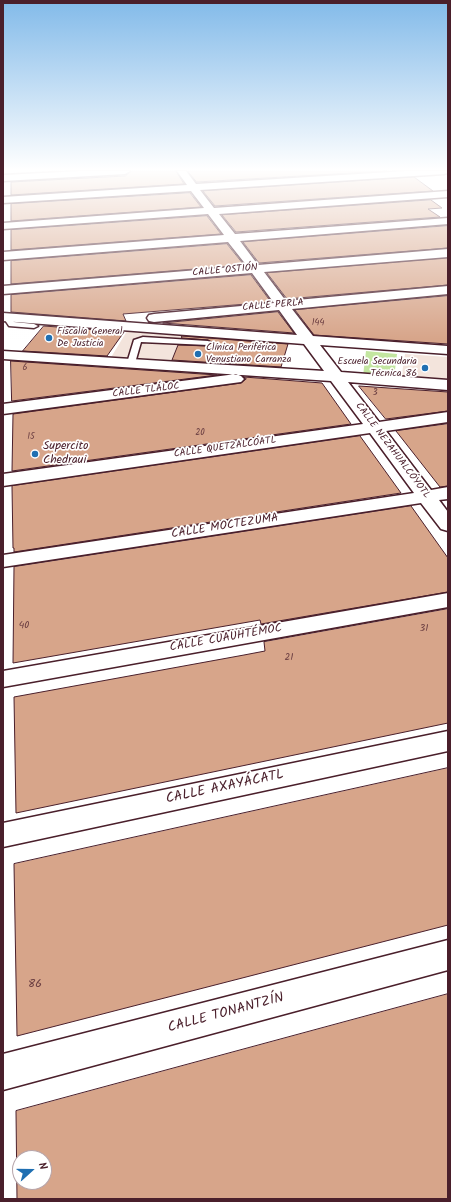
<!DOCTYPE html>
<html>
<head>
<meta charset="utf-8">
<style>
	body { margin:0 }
	#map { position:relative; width:451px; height:1202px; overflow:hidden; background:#fff; font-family:Kalam,sans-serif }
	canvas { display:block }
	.frame { position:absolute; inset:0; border:4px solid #4a1f2b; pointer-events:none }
	.north { position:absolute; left:12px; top:1150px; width:40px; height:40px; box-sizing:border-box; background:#fff; border:1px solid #b7a5aa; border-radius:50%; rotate:69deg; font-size:11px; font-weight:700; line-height:16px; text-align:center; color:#4a1f2b }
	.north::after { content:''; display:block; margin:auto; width:14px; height:18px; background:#1f6fb2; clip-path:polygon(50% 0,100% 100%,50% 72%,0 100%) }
</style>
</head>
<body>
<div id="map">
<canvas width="451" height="1202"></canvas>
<div class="frame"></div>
<div class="north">N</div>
</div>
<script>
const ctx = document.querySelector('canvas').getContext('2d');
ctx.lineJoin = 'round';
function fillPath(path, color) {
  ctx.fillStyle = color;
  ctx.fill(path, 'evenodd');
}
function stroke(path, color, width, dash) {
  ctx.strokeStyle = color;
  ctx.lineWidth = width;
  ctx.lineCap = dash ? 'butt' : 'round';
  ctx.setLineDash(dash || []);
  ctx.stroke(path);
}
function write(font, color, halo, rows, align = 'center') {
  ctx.font = font + ' Kalam,sans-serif';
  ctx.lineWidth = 3.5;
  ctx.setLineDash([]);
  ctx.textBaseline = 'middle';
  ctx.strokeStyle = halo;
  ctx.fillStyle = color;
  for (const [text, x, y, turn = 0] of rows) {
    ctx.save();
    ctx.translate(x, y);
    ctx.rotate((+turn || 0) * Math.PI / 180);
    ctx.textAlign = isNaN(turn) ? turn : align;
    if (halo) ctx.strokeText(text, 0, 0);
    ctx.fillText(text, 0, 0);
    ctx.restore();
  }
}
fillPath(new Path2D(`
	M127 331 257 341 256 344H260L261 341 288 343 284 358 262 365 258 369 110 359Z
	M405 354 448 357V383L401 380Z`), '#f3e4dc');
fillPath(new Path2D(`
	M366 351 397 354 394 378 363 376Z`), '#c3e6a0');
const building = new Path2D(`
	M131 171H176L184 184 11 195V182L125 176Z
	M188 171H387L197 182Z
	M414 177 433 191 215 206 203 191Z
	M190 193 201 207 11 221V204Z
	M431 200 442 208 428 209 440 217 236 232 222 215Z
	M207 216 221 234 11 250V230Z
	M448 226V248L259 263 243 242Z
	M227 244 244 265 11 284V261Z
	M448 258V285L287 299 267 273Z
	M251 275 271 302 123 314 126 321 11 312V295Z
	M448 296V344L314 335 295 310Z
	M278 312 294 333 163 323Z
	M44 326 124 332 107 356 23 351Z
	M182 336 288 344 281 367 172 360 178 345 208 346 213 344 208 340 182 338Z
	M11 361 217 375 12 401Z
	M244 377 322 383 351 424 12 471 13 414 241 383 246 379Z
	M359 386 448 392V411L386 419Z
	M448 424V486L440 487 396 431Z
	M360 436 401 493 14 552V548H13L12 486Z
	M411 506 448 558V592L261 624 260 620 13 663 14 567Z
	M448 609V723L16 813 14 697 244 655 265 651 264 642Z
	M448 768V925L17 1036 14 864Z
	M448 994V1199H17L16 1111ZM20 1158H44V1182H20Z`);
fillPath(building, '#d7a58a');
stroke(building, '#4a1f2b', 1);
const lane = new Path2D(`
	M4 315H10L14 322 34 324 38 326 34 328 9 326 3 317Z
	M143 337 208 341 212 343 208 345 141 342 135 363 134 365H128L127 363 134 340Z`);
const street = new Path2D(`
	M81 171H130L125 174 3 181V175Z
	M177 171H186L196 184 406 171H448L447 173 444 174 200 190 214 208 448 191V197L219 214 235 234 448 218V224L240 241 258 265 448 249V257L264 272 286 301 448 286V294L292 309 313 336 448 346V354L320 345 341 372 448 380V390L348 382 379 422 448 412V422L386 431 431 490 448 487V499L439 500 448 512V531L441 529 421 503 3 567V555L414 493 370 433 3 486V474L363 424 331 381 3 359V351L324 371 304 344 3 321V313L297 335 279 310 154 322 149 321 147 318 149 315 154 314 274 303 252 273 3 294V286L247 266 228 242 3 260V252L224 235 208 214 3 229V223L204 208 191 191 3 203V197L187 185Z
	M236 374 241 376 244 379 241 382 3 414V404Z
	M448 593V607L3 687V671Z
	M448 731V751L3 847V823Z
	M448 940V970L3 1090V1054Z`);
stroke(lane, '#4a1f2b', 3);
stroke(street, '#4a1f2b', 3);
fillPath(lane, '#fff');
fillPath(street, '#fff');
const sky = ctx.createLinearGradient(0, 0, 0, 339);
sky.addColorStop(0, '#82bae9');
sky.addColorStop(0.5, '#fff');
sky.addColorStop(1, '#ffffff00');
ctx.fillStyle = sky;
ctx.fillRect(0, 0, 451, 339);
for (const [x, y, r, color] of [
	[49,338,4,"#1f6fb2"],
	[198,354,4,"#1f6fb2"],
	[425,368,4,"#1f6fb2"],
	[35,454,4,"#1f6fb2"]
]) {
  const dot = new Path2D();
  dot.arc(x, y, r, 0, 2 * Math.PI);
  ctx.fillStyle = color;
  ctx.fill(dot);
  stroke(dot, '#fff', 1.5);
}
write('9px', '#6d4043', null, [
	["144",318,323],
	["6",25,368],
	["3",375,393],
	["20",200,433],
	["15",31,437]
]);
write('10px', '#4a1f2b', '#fff', [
	["CALLE OSTIÓN",225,271,-5],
	["CALLE PERLA",273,306,-5],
	["CALLE TLÁLOC",146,391,-7],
	["CALLE QUETZALCÓATL",225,448,-8],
	["CALLE NEZAHUALCÓYOTL",392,451,53]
]);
write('10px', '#4a1f2b', '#fff', [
	["Fiscalía General",57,332],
	["De Justicia",57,344],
	["Clínica Periférica",206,348],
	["Venustiano Carranza",206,360],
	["Escuela Secundaria",417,362,"right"],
	["Técnica 86",417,374,"right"]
], 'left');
write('10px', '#6d4043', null, [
	["40",24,626],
	["31",424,629],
	["21",289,658]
]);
write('12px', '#4a1f2b', '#fff', [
	["Supercito",43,447],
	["Chedraui",43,461]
], 'left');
write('12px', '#4a1f2b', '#fff', [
	["CALLE MOCTEZUMA",225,527,-9],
	["CALLE CUAUHTÉMOC",226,639,-10]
]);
write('12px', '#6d4043', null, [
	["86",35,985]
]);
write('14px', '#4a1f2b', '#fff', [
	["CALLE AXAYÁCATL",225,788,-12],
	["CALLE TONANTZÍN",226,1014,-15]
]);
</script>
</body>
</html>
